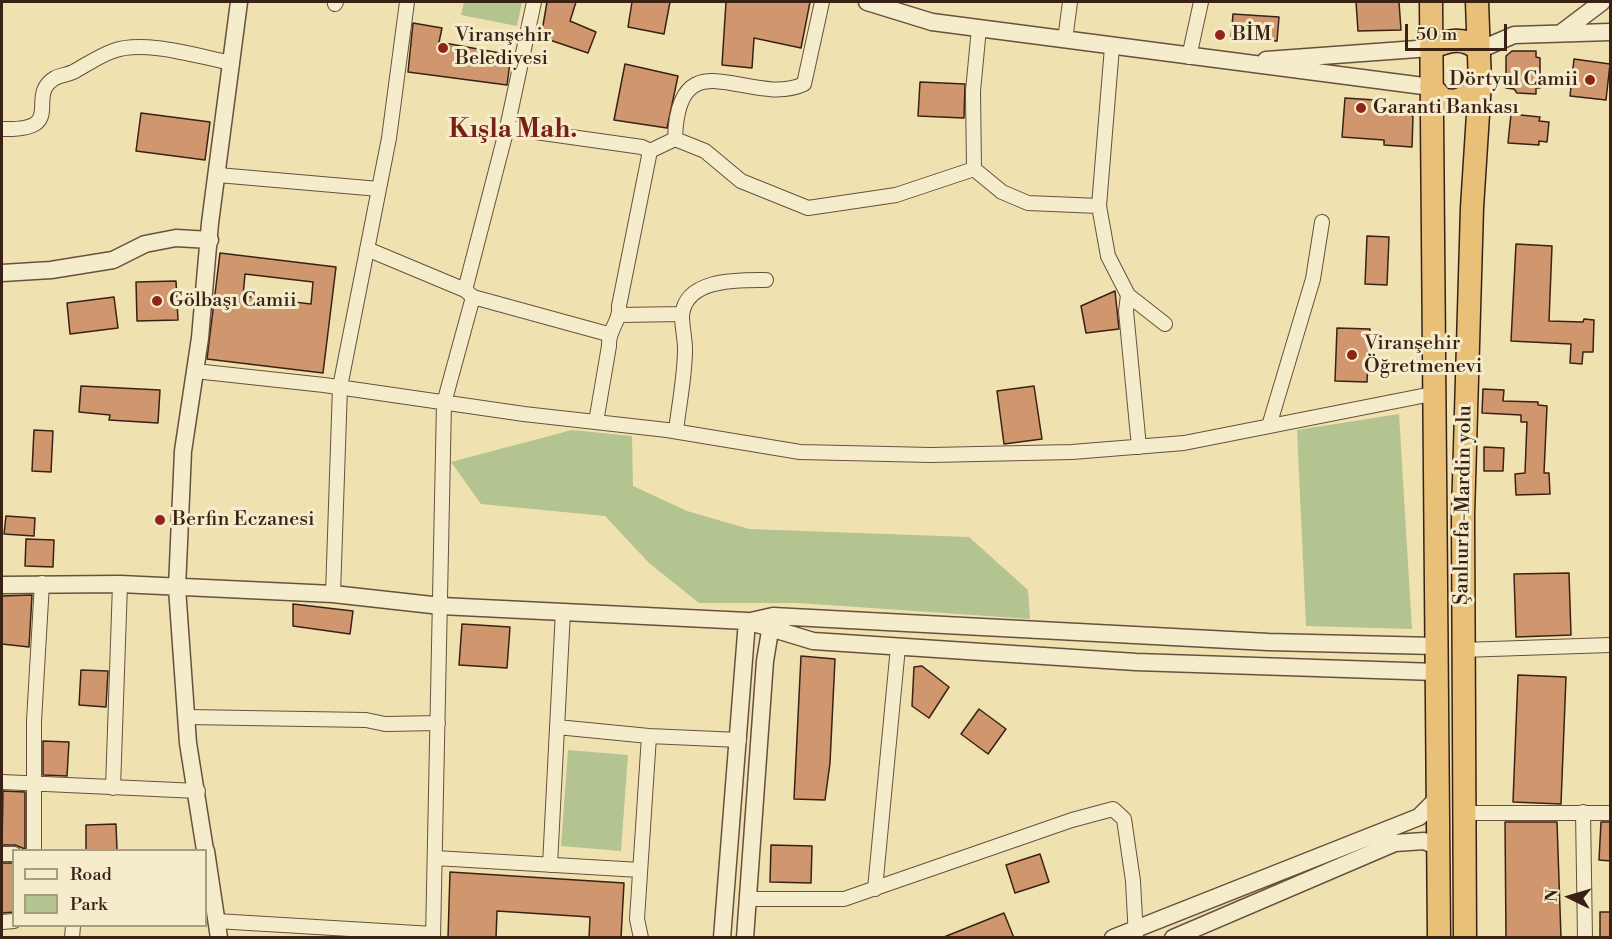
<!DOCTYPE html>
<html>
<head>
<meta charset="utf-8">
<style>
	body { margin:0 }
	#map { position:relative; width:1612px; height:939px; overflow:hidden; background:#f0e1b1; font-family:"Libre Bodoni",serif }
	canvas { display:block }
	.frame { position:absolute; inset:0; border:3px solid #392116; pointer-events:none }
	.legend { position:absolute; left:12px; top:849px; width:195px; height:78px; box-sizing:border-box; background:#f5eccc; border:2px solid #aa9b83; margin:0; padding:8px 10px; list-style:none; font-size:18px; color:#392116 }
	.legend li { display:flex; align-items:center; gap:12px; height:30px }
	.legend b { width:30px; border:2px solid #aa9b83 }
	.north { position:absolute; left:1540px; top:867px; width:60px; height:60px; -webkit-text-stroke:4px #f5eccc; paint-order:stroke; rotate:275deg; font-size:16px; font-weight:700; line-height:24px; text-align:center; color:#392116 }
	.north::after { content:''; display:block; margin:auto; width:21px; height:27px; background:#392116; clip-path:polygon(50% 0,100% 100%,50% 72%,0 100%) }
	.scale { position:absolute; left:1405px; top:24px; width:102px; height:27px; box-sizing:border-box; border:3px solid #392116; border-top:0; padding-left:8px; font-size:18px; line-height:21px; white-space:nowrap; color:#392116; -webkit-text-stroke:4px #f5eccc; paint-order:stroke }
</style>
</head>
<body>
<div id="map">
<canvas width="1612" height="939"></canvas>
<div class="frame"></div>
<ul class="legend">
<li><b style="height:8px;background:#f5eccc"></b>Road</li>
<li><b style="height:16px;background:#b4c490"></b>Park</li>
</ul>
<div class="north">N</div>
<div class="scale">50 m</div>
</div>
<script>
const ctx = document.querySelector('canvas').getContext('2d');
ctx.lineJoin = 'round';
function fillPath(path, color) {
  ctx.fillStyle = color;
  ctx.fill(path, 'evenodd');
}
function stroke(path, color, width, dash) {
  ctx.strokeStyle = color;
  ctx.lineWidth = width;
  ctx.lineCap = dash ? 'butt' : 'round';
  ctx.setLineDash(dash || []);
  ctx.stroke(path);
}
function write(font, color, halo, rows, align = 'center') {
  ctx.font = font + ' "Libre Bodoni",serif';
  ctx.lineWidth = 6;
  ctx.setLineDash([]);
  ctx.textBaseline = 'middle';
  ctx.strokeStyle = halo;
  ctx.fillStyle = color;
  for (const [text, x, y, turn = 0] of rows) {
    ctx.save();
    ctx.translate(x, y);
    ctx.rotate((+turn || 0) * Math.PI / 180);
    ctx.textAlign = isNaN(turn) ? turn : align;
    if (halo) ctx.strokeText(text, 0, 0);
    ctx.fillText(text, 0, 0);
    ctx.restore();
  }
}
fillPath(new Path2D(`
	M464 2H522L517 26 461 15Z
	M1399 414 1412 629 1306 626 1297 430Z
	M572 430 632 436 633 486 687 511 749 529 969 537 1028 590 1030 619 799 603H699L649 563 605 516 481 504 451 462Z
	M568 750 628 755 621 851 561 846Z`), '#b4c490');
const building = new Path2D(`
	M547 2H576L570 21 596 32 588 53 541 37Z
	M632 2H670L664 34 628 27Z
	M726 2H810L801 48 754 38 752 68 722 65Z
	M1356 2H1399L1401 30 1358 31Z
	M1233 14 1279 17 1277 41 1231 38Z
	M413 23 442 28 439 42 511 55 507 85 408 72Z
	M1512 51H1536V57L1540 58V88H1536V94L1517 93 1514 89 1506 88V56Z
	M1574 59 1610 64 1606 100 1570 96Z
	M625 64 678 76 667 128 614 120Z
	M920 82 965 84 964 118 918 116Z
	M1345 98 1375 100V107L1407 109 1413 117 1412 147 1384 145V140L1342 137Z
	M141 113 210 122 205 160 136 151Z
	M1511 114 1540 117 1539 121 1549 122 1547 142 1539 141V145L1508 143Z
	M1367 236 1389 237 1387 285 1365 284Z
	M1516 244 1552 246 1549 321 1583 322 1584 319 1594 320 1593 352H1583L1582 364 1570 363 1571 344 1511 341Z
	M220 253 336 267 323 373 207 359ZM245 274 313 282 311 304 243 296Z
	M176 281 178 320 137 321 136 282Z
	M1115 291 1119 329 1086 333 1081 306Z
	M114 297 118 328 70 334 67 303Z
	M1337 328 1370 329 1367 382 1335 381Z
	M81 386 160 390 158 423 109 420 110 415 79 412Z
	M1034 386 1042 439 1004 444 997 391Z
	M1483 389 1504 390 1503 401 1538 402V405L1547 406 1544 473H1549L1550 494 1516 495 1515 474 1525 473 1527 422H1521V415L1482 413Z
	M34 430 53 431 51 472 32 471Z
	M1484 447 1504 448 1503 471H1484Z
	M6 516 35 518 34 536 4 534Z
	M26 539 54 540 53 567 25 566Z
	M1569 573 1571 635 1516 637 1514 574Z
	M2 596 32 595 29 647 2 644Z
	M293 604 353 611 350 634 293 626Z
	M462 624 510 627 507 668 459 665Z
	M801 656 835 659 830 763 825 800 794 799Z
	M922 666 949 687 929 718 912 706 914 667Z
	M81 670 108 671 106 707 79 705Z
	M1518 675 1566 677 1561 804 1513 802Z
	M979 709 1006 729 988 754 961 734Z
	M43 741 69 742 67 776 43 775Z
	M3 791 25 792V849L15 845H2Z
	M1505 822H1557L1561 938H1506Z
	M1601 822H1611V861L1599 860Z
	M116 824 117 850H86V825Z
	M771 845 812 846 811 883 770 882Z
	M1040 854 1049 882 1015 893 1006 865Z
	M2 863H14V912L2 913Z
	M450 872 624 883 621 938H589L590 917 497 911 496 938H448Z
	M1600 912H1611V938H1600Z
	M1004 913 1014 938H944V937Z`);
fillPath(building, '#d0976f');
stroke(building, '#392116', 1.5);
const minor = new Path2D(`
	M335 4 336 2
	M1065 40 1070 2
	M1112 47 1099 206 1108 256 1128 295 1165 324
	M1189 57 1201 2
	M507 128 642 147 650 151 675 139 705 151 741 181 808 208 896 195 974 169
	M2 129C69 131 24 96 55 78 60 75 67 75 73 72 86 65 99 56 113 51 144 39 200 57 232 63
	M675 139C678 34 750 109 804 84L822 2
	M974 169 973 91 979 28
	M974 169 1002 192 1028 203 1099 206
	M218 175 379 189
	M367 249 465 290 473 297 608 334
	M465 290 507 128 534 2
	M1128 295 1126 311 1139 447
	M620 315 682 314
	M195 371 324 385 524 414 667 430 800 452 931 455 1072 452 1184 443 1432 394
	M596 422 609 346C608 328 621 322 619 306L650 151
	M1269 426 1313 279 1322 222
	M676 431C679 404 685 376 685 349 685 338 682 327 682 316 685 278 739 280 766 280
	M333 594 340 387 389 138 407 2
	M1462 650 1610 645
	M186 717 366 720 385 724 438 723
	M557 727 649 736 739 740
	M2 782 198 791
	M113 788 120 584
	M1583 812 1585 938
	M1464 813H1610
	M34 850V721L42 583
	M2 854H14
	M435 858 640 870
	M550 865 563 611
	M875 889 898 647
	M748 899H844L1072 820 1113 809 1124 819 1133 881 1136 938
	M216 921 433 934
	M2 922 14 921
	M72 938 73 926
	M433 938 444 403 473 297
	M641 938 637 919 649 736`);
const tertiary = new Path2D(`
	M867 2 932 22 1431 87
	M1561 33 1602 2
	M1479 50 1514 35 1610 32
	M1266 60 1431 48
	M2 273 51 270 113 260 145 244 176 238 210 240
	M2 585 120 584 333 594 441 606 747 621 813 641 1136 662 1436 672
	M751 621 773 616 1268 642 1435 646
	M205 850 188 743 177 588 183 451 200 338 210 223 239 2
	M206 851 219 938
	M722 938 747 621
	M745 938 765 661 772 619
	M1113 938 1419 817 1437 799
	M1173 938 1395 843 1424 841 1438 847`);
const trunk = new Path2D(`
	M1431 2 1439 938
	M1431 48C1448 40 1464 36 1479 50
	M1431 87 1443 100 1456 101 1480 90
	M1465 938 1463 515 1472 208 1480 83 1477 2`);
stroke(minor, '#67513d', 16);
stroke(tertiary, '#67513d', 19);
stroke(trunk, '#392116', 25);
stroke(minor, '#f5eccc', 14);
stroke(tertiary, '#f5eccc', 16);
stroke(trunk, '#e8c078', 22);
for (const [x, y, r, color] of [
	[1220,35,6,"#8f2418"],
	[443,48,6,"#8f2418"],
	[1590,80,6,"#8f2418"],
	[1361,108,6,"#8f2418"],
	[157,301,6,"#8f2418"],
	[1352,355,6,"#8f2418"],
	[160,520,6,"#8f2418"]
]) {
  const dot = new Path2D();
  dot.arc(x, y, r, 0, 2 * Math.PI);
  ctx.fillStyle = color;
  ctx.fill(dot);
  stroke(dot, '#f5eccc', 2);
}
write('20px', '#392116', '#f5eccc', [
	["BİM",1232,35],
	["Viranşehir",455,36],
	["Belediyesi",455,59],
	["Dörtyul Camii",1578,80,"right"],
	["Garanti Bankası",1373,108],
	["Gölbaşı Camii",169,301],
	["Viranşehir",1364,344],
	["Öğretmenevi",1364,367],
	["Berfin Eczanesi",172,520]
], 'left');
write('20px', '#392116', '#f5eccc', [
	["Şanlıurfa-Mardin yolu",1464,505,-89]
]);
write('bold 26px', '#7a1f14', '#f5eccc', [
	["Kışla Mah.",513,131]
]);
</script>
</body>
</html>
